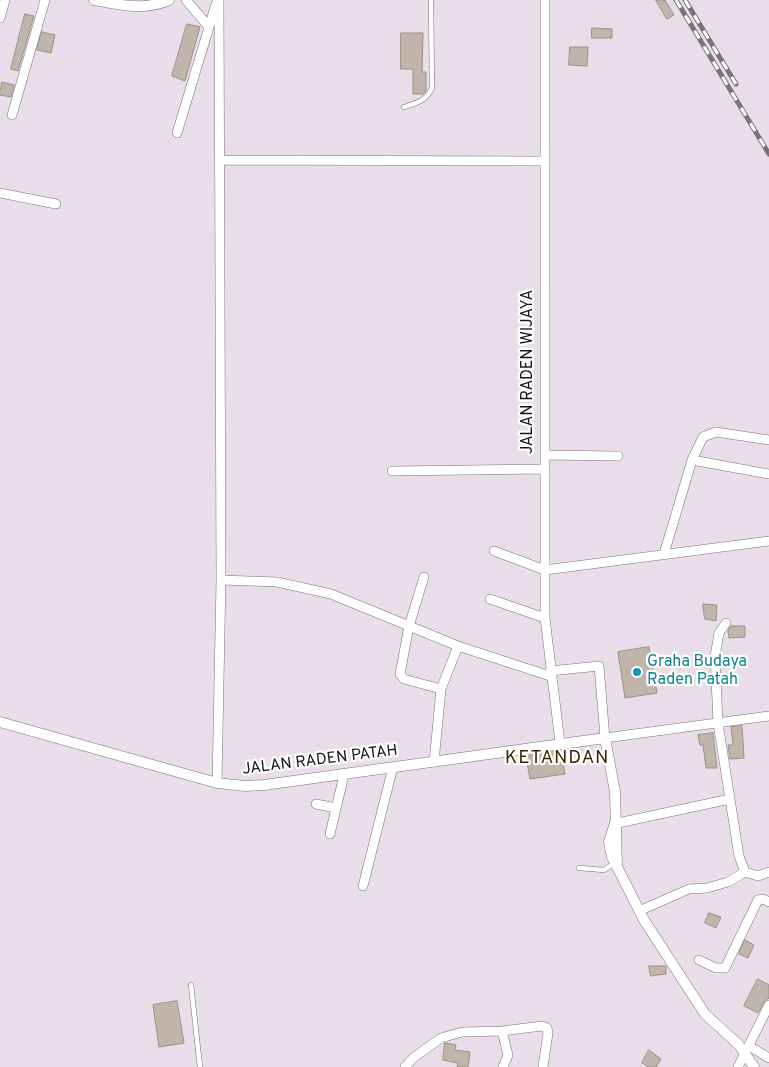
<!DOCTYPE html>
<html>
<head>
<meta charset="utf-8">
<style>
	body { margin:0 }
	canvas { display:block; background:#e8dde9 }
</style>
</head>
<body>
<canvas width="769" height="1067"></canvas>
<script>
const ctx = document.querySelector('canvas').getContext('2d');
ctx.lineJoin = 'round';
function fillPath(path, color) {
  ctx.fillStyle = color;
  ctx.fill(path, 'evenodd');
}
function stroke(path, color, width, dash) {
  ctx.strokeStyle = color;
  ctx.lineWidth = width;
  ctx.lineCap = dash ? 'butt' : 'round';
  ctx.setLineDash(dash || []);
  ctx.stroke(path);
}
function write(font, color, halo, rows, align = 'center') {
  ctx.font = font + ' Overpass,sans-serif';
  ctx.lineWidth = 4.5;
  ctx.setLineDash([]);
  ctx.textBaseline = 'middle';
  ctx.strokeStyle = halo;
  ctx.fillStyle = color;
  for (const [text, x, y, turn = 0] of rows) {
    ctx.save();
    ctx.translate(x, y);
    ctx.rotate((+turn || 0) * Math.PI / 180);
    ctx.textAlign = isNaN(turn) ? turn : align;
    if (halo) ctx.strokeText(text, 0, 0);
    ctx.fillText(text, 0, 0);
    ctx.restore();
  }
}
const building = new Path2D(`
	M656 0H665L674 15 667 19Z
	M25 14 34 16 18 71 11 69Z
	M187 24 200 27 185 81 172 76Z
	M592 28 612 29V38H592Z
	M42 32 55 35 51 53 37 50Z
	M401 33H423L422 72H426V91L423 94H413V69H401Z
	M570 47H588L587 66 569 65Z
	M2 82 14 85 11 97 0 95Z
	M703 604 717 605 716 621 705 619Z
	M731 626H745V637L729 638 728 631Z
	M649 647 657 693 625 698 618 652Z
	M742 726 744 758 730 759 728 745H733L731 727Z
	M713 733 717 768H706L703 745H700L698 735Z
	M561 751 565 774 530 779 526 756Z
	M709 913 721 917 716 928 705 923Z
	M745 940 754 945 748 958 739 954Z
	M649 966H666V974L651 976Z
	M758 979 769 985V998L764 1002 758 1013 744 1006Z
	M177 1001 184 1043 159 1047 153 1005Z
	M445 1043 456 1045 455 1050 470 1052 468 1067H457L458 1063 443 1060Z
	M649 1050 661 1059 656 1067H649L642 1063Z`);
fillPath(building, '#c1b4aa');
stroke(building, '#9c9086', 1);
const service = new Path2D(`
	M404 107C417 103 426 101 432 88L431 0
	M579 868 604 870 615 863
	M191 985 200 1067`);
const minor = new Path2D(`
	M186 0 209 27
	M545 0V618L560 743
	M0 18 5 0
	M12 115 45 0
	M177 133 216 4
	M220 160 544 161
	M0 193 56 204
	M545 455 618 456
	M692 460 769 474
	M392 471 544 469
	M494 551 545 570 769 541
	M664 554 692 460 703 437 716 432 769 440
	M424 577 409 626 400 674 404 679 441 689
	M221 580 277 582 331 594 458 646 550 676
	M490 599 545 618
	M726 623 719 633 715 656 718 723 739 856 745 872 758 876 769 872
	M550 671 599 666 605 738 769 716
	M434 762 441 689 458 646
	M217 783 221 580 219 0
	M316 804 336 808
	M618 823 730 799
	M330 834 344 775
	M363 886 393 767
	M639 911 689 889 707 888 728 882 745 872
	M699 960 716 968H725L758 900 763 899 769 902
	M502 1031 508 1055 503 1067
	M749 1046 769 1058
	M405 1067 413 1058 441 1038 462 1032 502 1031 542 1026 547 1028 548 1033 543 1067
	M738 1067 769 1005`);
const tertiary = new Path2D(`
	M94 0C119 5 145 11 169 0
	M0 722 217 783 245 786 264 785 605 738 615 792 617 867
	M616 820 609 842 612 857 644 920 705 1014 739 1045 754 1067`);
stroke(service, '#7a717c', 5.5);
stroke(minor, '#7a717c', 10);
stroke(tertiary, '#7a717c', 11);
stroke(service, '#fff', 4.5);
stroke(minor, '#fff', 9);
stroke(tertiary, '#fff', 10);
const rail = new Path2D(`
	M676 0 769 154
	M685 0 736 84`);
stroke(rail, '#79737a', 5);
stroke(rail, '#fff', 3, [9]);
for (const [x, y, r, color] of [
	[637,672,5,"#0f9aa8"]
]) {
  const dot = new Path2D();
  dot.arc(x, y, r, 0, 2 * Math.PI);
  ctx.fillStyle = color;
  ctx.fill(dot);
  stroke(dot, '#fff', 2);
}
write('16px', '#19161a', '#fff', [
	["JALAN RADEN WIJAYA",529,372,-90],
	["JALAN RADEN PATAH",320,761,-7]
]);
write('16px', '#0d838f', '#fff', [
	["Graha Budaya",647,663],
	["Raden Patah",647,681]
], 'left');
ctx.letterSpacing = '1px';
write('19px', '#402505', '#fff', [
	["KETANDAN",557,759]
]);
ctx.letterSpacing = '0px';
</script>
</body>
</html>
